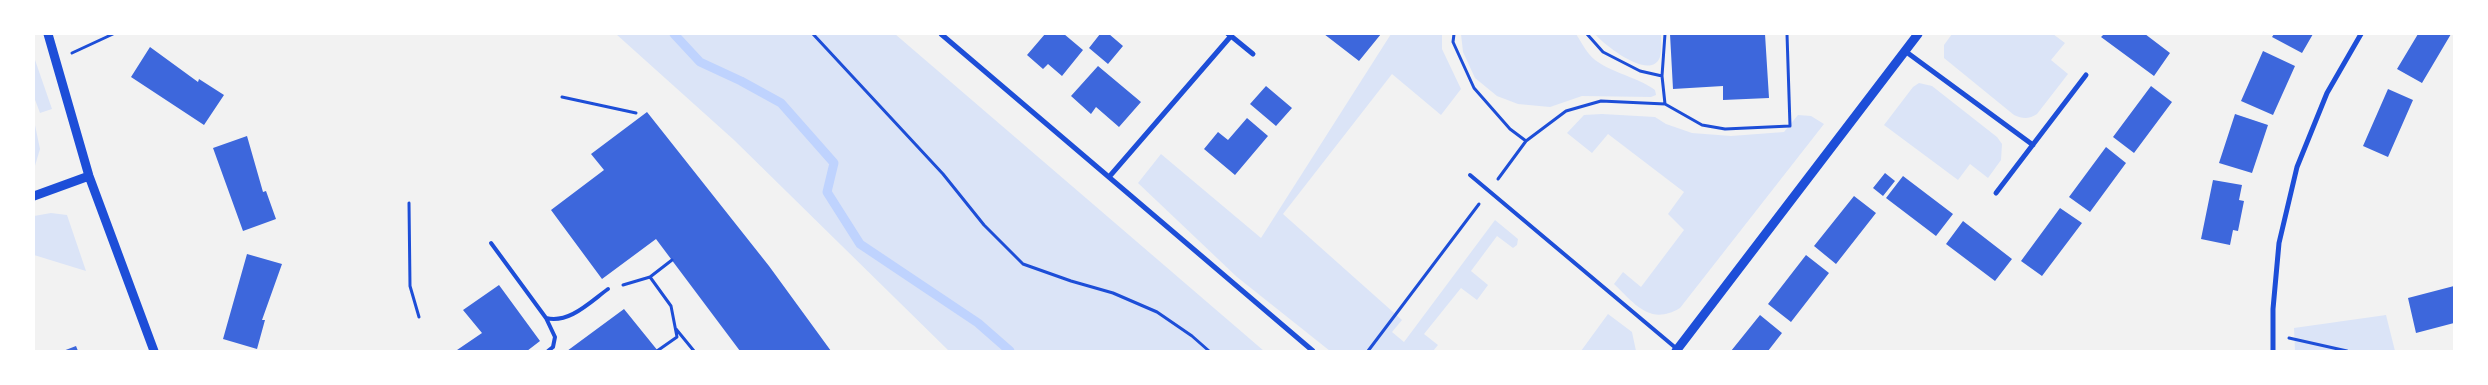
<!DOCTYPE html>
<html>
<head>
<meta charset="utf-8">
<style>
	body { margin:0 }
	#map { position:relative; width:2488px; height:385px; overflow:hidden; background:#f2f2f2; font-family:Karla,sans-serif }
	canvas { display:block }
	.frame { position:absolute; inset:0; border:35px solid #fff; pointer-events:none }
</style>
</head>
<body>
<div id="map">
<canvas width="2488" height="385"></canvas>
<div class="frame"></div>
</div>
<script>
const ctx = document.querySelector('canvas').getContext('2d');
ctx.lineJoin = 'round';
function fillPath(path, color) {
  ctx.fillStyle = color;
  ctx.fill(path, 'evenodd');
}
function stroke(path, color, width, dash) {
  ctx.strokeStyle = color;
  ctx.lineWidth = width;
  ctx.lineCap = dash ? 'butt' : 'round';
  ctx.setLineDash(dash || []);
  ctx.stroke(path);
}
fillPath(new Path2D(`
	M616 34H895L1264 351H949L734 140Z
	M1391 34H1442V49L1461 89 1441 115 1392 74 1283 214 1402 320 1392 332 1404 342 1495 220 1518 239 1517 245 1513 248 1497 236 1471 271 1488 285 1477 300 1461 288 1424 334 1438 345 1433 351H1330L1237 277 1138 183 1161 154 1261 238Z
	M1461 34H1576C1580 40 1584 48 1589 54 1604 72 1637 76 1655 90L1656 95 1651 97 1582 96 1550 107 1518 104 1497 96 1475 78 1463 52Z
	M1595 34H1661C1661 41 1662 51 1660 57 1651 82 1604 45 1595 34Z
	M1952 34H2053L2065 43 2051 60 2068 74 2037 114C2029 119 2023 119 2014 115L1944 58V45Z
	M34 57 52 109 40 113 34 97Z
	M1919 83 1932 86 1997 137 2002 144 2001 160 1988 178 1970 164 1958 180 1884 125 1913 87Z
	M1602 114 1655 117 1666 124 1692 133 1731 136 1784 132 1798 115 1811 116 1824 124 1680 308C1650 326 1635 304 1614 284L1623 272 1641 287 1684 230 1668 214 1684 192 1608 134 1592 153 1567 133 1584 115Z
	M35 125 40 149 34 169V126Z
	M51 213 67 215 86 271 34 255V216Z
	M1608 314 1632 332 1636 351H1581Z
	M2386 315 2395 351H2295L2294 328Z`), '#dbe4f7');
stroke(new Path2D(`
	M674 34 700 62 741 81 781 103 834 163 827 192 860 244 978 323 1010 351`), '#bfd3fe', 9);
fillPath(new Path2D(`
	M1045 34H1064L1083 50 1062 76 1048 64 1043 69 1027 55Z
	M1100 34H1109L1123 46 1108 64 1089 48Z
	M1324 34H1381L1359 61Z
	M1670 34H1765L1769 98 1723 100V86L1673 89Z
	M2104 34H2145L2170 53 2154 76 2101 37Z
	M2274 34H2313L2302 53 2272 37Z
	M2418 34H2451L2422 83 2397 69Z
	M150 47 198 82 199 79 224 95 204 125 131 77Z
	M2263 51 2295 66 2273 115 2241 101Z
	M1098 66 1141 102 1119 127 1096 107 1091 114 1071 96Z
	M1266 86 1292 108 1276 126 1250 104Z
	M2151 86 2172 102 2134 153 2113 137Z
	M2388 89 2413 100 2388 157 2363 146Z
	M647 112 769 266 831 351H740L656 239 602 279 551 210 604 170 591 154Z
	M2235 114 2268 125 2252 173 2219 163Z
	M1247 118 1268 136 1235 175 1204 149 1218 132 1228 140Z
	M247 136 263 192 266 191 276 219 243 231 213 148Z
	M2106 147 2126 163 2090 212 2069 197Z
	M1885 173 1895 181 1883 196 1873 188Z
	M1903 176 1953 214 1936 236 1886 198Z
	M2213 180 2242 185 2239 200 2244 201 2238 231 2233 230 2230 245 2201 239Z
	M1854 196 1876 213 1836 264 1814 246Z
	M2060 208 2082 223 2042 276 2021 261Z
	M1963 221 2012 259 1995 281 1946 244Z
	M247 254 282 264 262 320H265L257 349 223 339Z
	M1806 255 1829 273 1791 322 1768 304Z
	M499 285 540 341 527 351H458L457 350 482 333 463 310Z
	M2454 286V323L2416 333 2408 298Z
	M624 309 658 351H567Z
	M1760 315 1782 333 1768 351H1731Z
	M76 346 78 351H63Z`), '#3d67dc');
stroke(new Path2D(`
	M813 34 943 174 984 225 1023 264 1071 281 1113 293 1157 312 1192 336 1209 351
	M1454 34 1453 42 1474 88 1510 129 1526 141
	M1587 34 1603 52 1640 71 1662 76
	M72 53 113 34
	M562 97 636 113
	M1665 104 1662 76 1665 34
	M1498 179 1526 141 1566 111 1601 101 1665 104 1702 125 1725 129 1790 126 1787 34
	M409 203 410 286 419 317
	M623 285 650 277
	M676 329 694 351
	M2289 338 2347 351
	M657 351 677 337 671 306 650 277 672 260
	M1368 351 1479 204`), '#1d4ed8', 3);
stroke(new Path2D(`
	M1470 175 1677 349
	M491 243 546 318C569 324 590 302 608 289
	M546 318 555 337 553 347 548 351`), '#1d4ed8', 4);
stroke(new Path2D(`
	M941 34 1313 351
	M1231 36 1253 54
	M1905 51 2033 145
	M1109 177 1231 36 1228 34
	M1996 193 2086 75
	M2273 351V309L2279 243 2297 167 2327 93 2361 34`), '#1d4ed8', 5);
stroke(new Path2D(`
	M48 34 89 176 154 351
	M34 196 89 176
	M1676 351 1918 34`), '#1d4ed8', 9);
</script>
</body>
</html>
